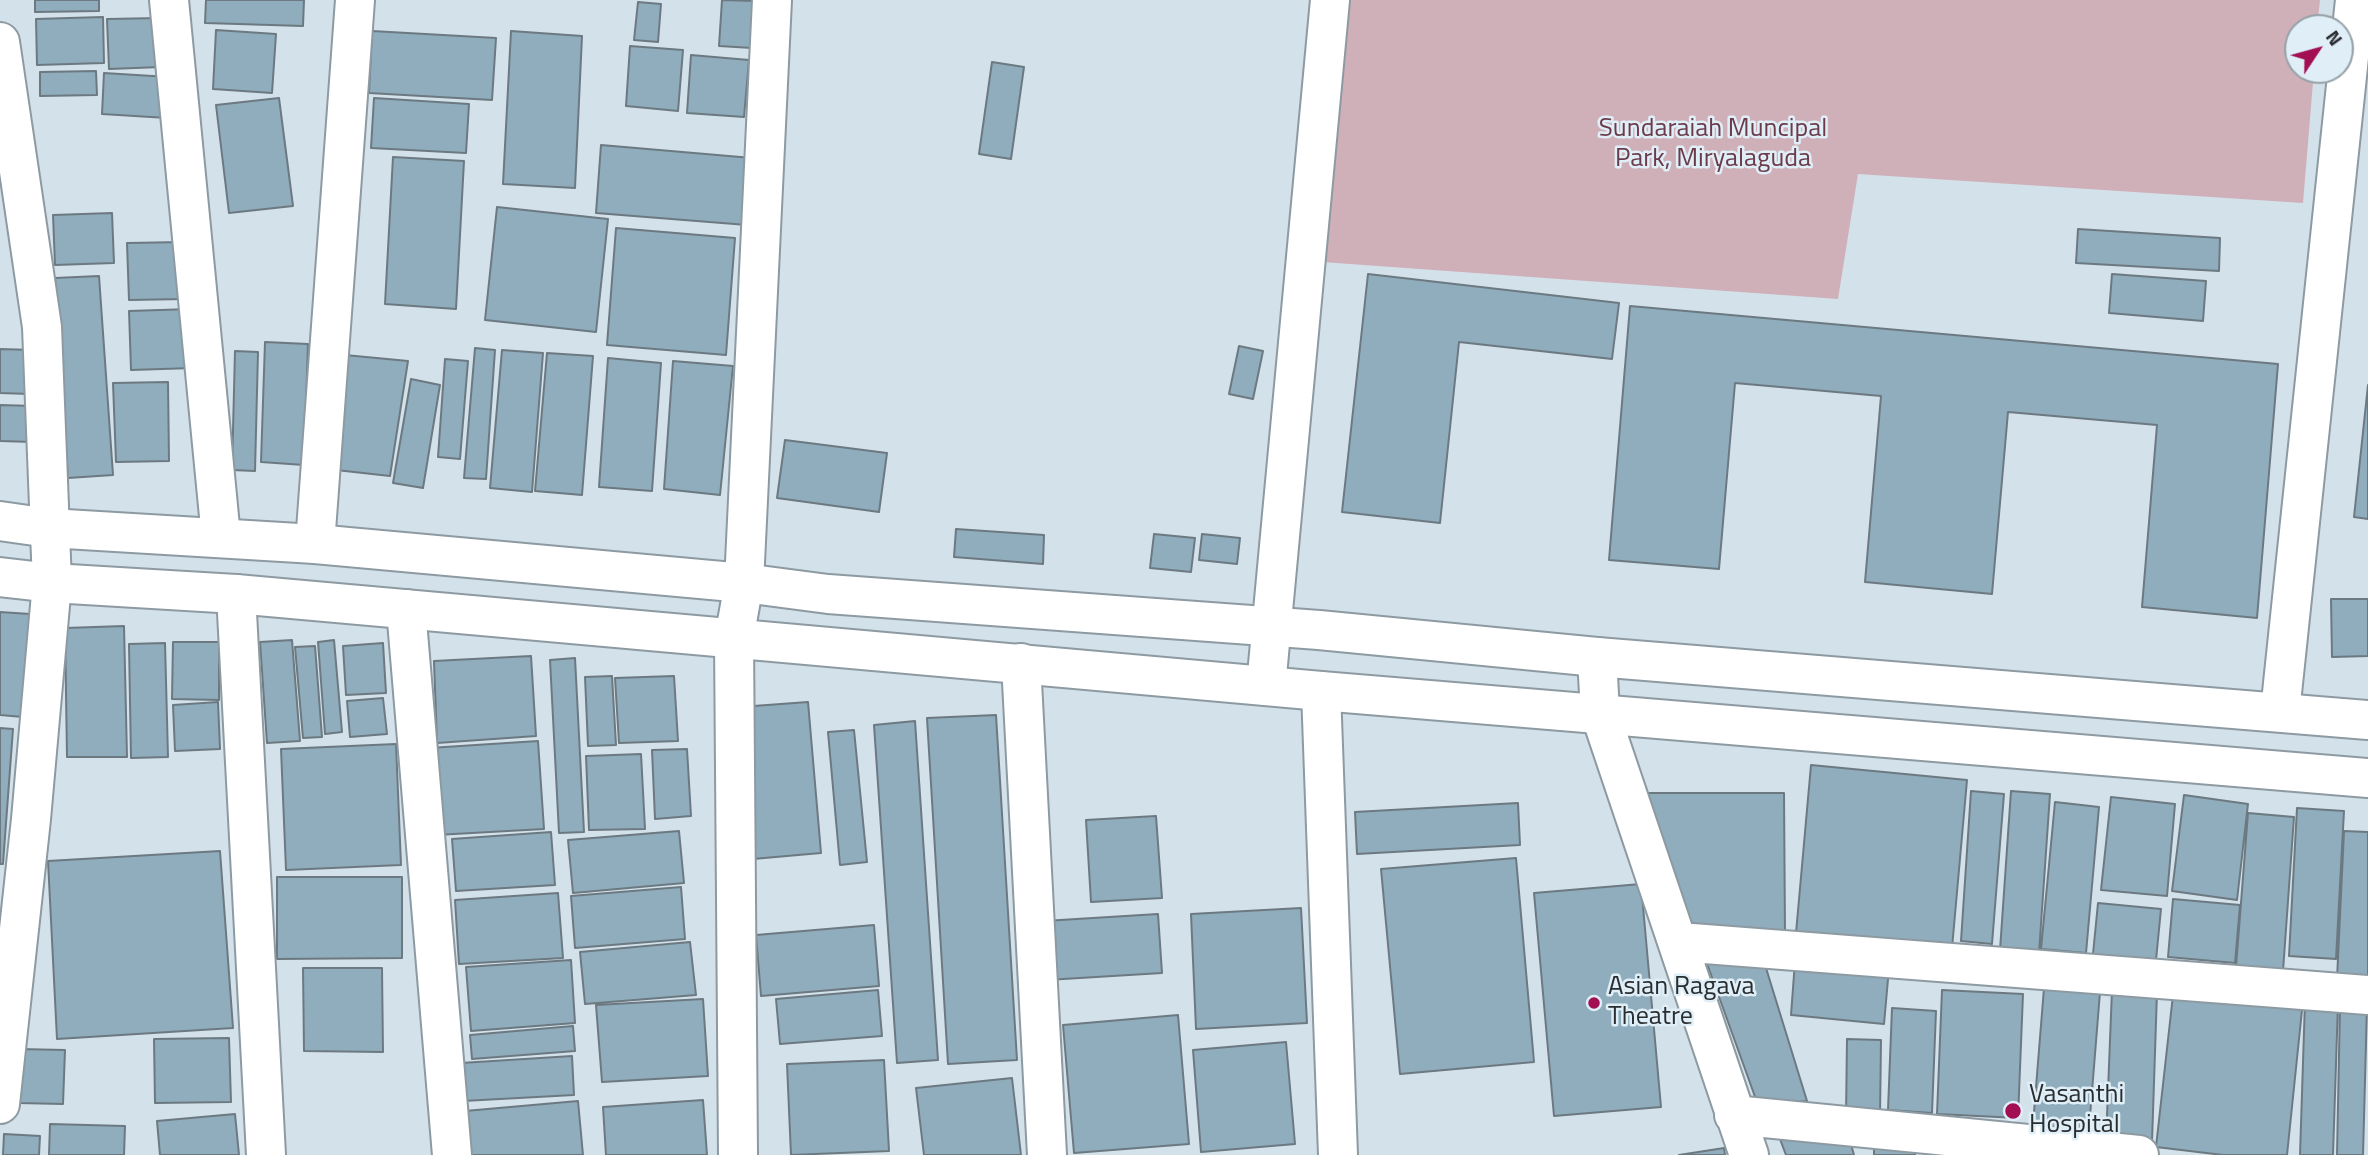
<!DOCTYPE html>
<html>
<head>
<meta charset="utf-8">
<style>
	body { margin:0 }
	#map { position:relative; width:2368px; height:1155px; overflow:hidden; background:#d3e1ea; font-family:"Titillium Web",sans-serif }
	canvas { display:block }
	.north { position:absolute; left:2284px; top:14px; width:70px; height:70px; box-sizing:border-box; background:#e0eef7; border:2px solid #96a1a7; border-radius:50%; rotate:54deg; font-size:19px; font-weight:700; line-height:28px; text-align:center; color:#282d30 }
	.north::after { content:''; display:block; margin:auto; width:24px; height:32px; background:#a20f53; clip-path:polygon(50% 0,100% 100%,50% 72%,0 100%) }
</style>
</head>
<body>
<div id="map">
<canvas width="2368" height="1155"></canvas>
<div class="north">N</div>
</div>
<script>
const ctx = document.querySelector('canvas').getContext('2d');
ctx.lineJoin = 'round';
function fillPath(path, color) {
  ctx.fillStyle = color;
  ctx.fill(path, 'evenodd');
}
function stroke(path, color, width, dash) {
  ctx.strokeStyle = color;
  ctx.lineWidth = width;
  ctx.lineCap = dash ? 'butt' : 'round';
  ctx.setLineDash(dash || []);
  ctx.stroke(path);
}
function write(font, color, halo, rows, align = 'center') {
  ctx.font = font + ' "Titillium Web",sans-serif';
  ctx.lineWidth = 5;
  ctx.setLineDash([]);
  ctx.textBaseline = 'middle';
  ctx.strokeStyle = halo;
  ctx.fillStyle = color;
  for (const [text, x, y, turn = 0] of rows) {
    ctx.save();
    ctx.translate(x, y);
    ctx.rotate((+turn || 0) * Math.PI / 180);
    ctx.textAlign = isNaN(turn) ? turn : align;
    if (halo) ctx.strokeText(text, 0, 0);
    ctx.fillText(text, 0, 0);
    ctx.restore();
  }
}
fillPath(new Path2D(`
	M1349 0H2320L2317 28H2298V70H2314L2303 203 1858 174 1838 299 1322 262Z`), '#cfb0b8');
const building = new Path2D(`
	M35 0H99V11L35 12Z
	M206 0H304L303 26 205 23Z
	M722 0 756 1 752 48 719 46Z
	M638 2 661 4 658 42 634 40Z
	M103 17 104 63 37 65 36 19Z
	M160 18 161 67 109 69 107 19Z
	M216 30 276 34 272 93 213 89Z
	M372 31 496 38 492 100 369 93Z
	M511 31 582 36 575 188 503 184Z
	M630 46 683 50 678 111 626 106Z
	M691 55 749 60 744 117 687 113Z
	M992 62 1024 67 1011 159 979 154Z
	M96 71 97 95 40 96V72Z
	M104 73 169 77 167 118 102 114Z
	M279 98 293 206 229 213 216 105Z
	M374 98 469 104 466 153 371 148Z
	M601 145 752 158 747 225 596 213Z
	M393 157 464 161 456 309 385 304Z
	M497 207 608 219 596 332 485 320Z
	M112 213 114 263 55 265 53 215Z
	M616 228 735 238 726 355 607 345Z
	M2078 229 2220 238 2219 271 2076 263Z
	M184 242 186 299 129 300 127 243Z
	M1368 274 1619 303 1612 359 1459 342 1440 523 1342 512Z
	M2112 274 2206 281 2203 321 2109 313Z
	M99 276 113 475 68 478 55 278Z
	M1630 306 2278 364 2257 618 2142 607 2157 425 2008 412 1992 594 1865 582 1881 396 1735 383 1719 569 1609 560Z
	M191 309 193 368 131 370 129 311Z
	M265 342 308 344 304 465 261 462Z
	M1239 346 1263 351 1253 399 1229 394Z
	M475 348 495 350 486 479 464 478Z
	M0 349 33 350 30 394 0 393Z
	M502 350 543 353 532 492 490 488Z
	M235 351 258 352 255 471 232 470Z
	M547 353 593 356 582 495 535 491Z
	M345 355 408 361 390 476 336 470Z
	M608 358 661 363 652 491 599 487Z
	M445 359 468 361 460 459 438 457Z
	M673 361 733 366 720 495 664 489Z
	M411 379 440 385 423 488 393 483Z
	M168 382 169 461 116 462 113 383Z
	M2368 385V519L2354 517Z
	M0 405 34 406 33 442 0 441Z
	M785 440 887 453 879 512 777 498Z
	M956 529 1044 535 1043 564 954 557Z
	M1154 534 1195 538 1191 572 1150 568Z
	M1202 534 1240 538 1237 564 1199 560Z
	M2331 599H2368V656L2332 657Z
	M0 612 30 614 23 717 0 715Z
	M124 626 127 757H67L65 628Z
	M292 640 300 741 267 743 260 642Z
	M334 640 342 732 325 734 318 642Z
	M173 642H219V700L172 699Z
	M165 643 168 757 131 758 129 644Z
	M383 643 386 693 346 695 343 646Z
	M315 646 322 737 303 738 295 647Z
	M531 656 536 736 437 743 434 661Z
	M575 658 584 832 559 833 550 660Z
	M612 676 616 745 588 746 585 677Z
	M674 676 678 741 619 743 615 678Z
	M383 698 387 734 350 737 347 701Z
	M218 702 220 749 175 751 173 705Z
	M808 702 821 853 753 859 740 707Z
	M996 715 1017 1060 948 1064 927 718Z
	M915 721 938 1060 897 1063 874 725Z
	M0 728 13 729 3 864H0Z
	M854 730 867 862 840 865 828 732Z
	M538 741 544 829 436 835 429 748Z
	M396 744 401 865 286 870 281 749Z
	M687 749 691 816 655 819 652 750Z
	M641 754 645 829 589 830 586 756Z
	M1811 765 1967 780 1952 948 1796 933Z
	M1971 791 2004 794 1992 944 1961 941Z
	M2011 791 2050 794 2039 953 2000 950Z
	M1642 793H1784L1785 936 1696 937Z
	M2184 795 2248 804 2237 900 2172 891Z
	M2111 797 2175 804 2167 896 2101 890Z
	M2055 802 2099 807 2086 953 2041 949Z
	M1518 803 1520 845 1357 854 1355 812Z
	M2297 808 2344 811 2336 959 2289 956Z
	M2248 813 2294 817 2283 971 2236 967Z
	M1156 816 1162 898 1091 902 1086 820Z
	M679 831 684 883 573 893 568 840Z
	M2344 831 2368 832V981L2337 979Z
	M551 832 555 885 456 891 452 839Z
	M220 851 233 1028 57 1039 48 861Z
	M1516 858 1534 1062 1400 1074 1381 869Z
	M277 877H402V958L277 959Z
	M1641 884 1661 1107 1554 1116 1534 893Z
	M681 887 685 939 575 948 571 896Z
	M558 893 563 958 459 964 455 900Z
	M2173 899 2240 905 2235 963 2168 957Z
	M2098 903 2161 909 2156 960 2093 954Z
	M1301 908 1307 1023 1196 1029 1191 914Z
	M1158 914 1162 973 1047 980 1044 921Z
	M874 925 879 986 761 996 756 935Z
	M690 942 696 995 585 1004 580 952Z
	M1796 948 1890 957 1884 1024 1791 1015Z
	M1762 955 1807 1101 1758 1105 1705 958Z
	M571 960 575 1023 471 1031 466 967Z
	M303 968H382L383 1052 304 1051Z
	M2044 988 2100 992 2088 1141 2032 1137Z
	M878 990 882 1036 780 1044 776 999Z
	M1942 990 2023 994 2018 1118 1937 1114Z
	M2112 990 2157 992 2152 1142 2106 1141Z
	M2173 995 2302 1010 2287 1155H2223L2156 1147Z
	M703 999 708 1076 602 1082 596 1005Z
	M2305 1001 2338 1003 2333 1155H2300Z
	M2340 1006H2367L2363 1155H2337Z
	M1892 1008 1936 1011 1932 1113 1888 1110Z
	M1178 1015 1189 1144 1074 1153 1063 1025Z
	M573 1026 575 1051 472 1059 470 1035Z
	M229 1038 231 1102 155 1103 154 1039Z
	M1847 1039 1881 1040 1880 1116H1846Z
	M1286 1042 1295 1144 1201 1152 1193 1050Z
	M19 1049 65 1050 63 1104 18 1103Z
	M572 1056 574 1095 463 1101 461 1063Z
	M884 1060 889 1151 791 1155 787 1064Z
	M1012 1078 1021 1155H924L916 1088Z
	M703 1100 707 1155H606L603 1107Z
	M578 1101 583 1155H468L465 1111Z
	M235 1114 239 1155H160L157 1121Z
	M50 1124 125 1126 124 1155H49Z
	M4 1134 40 1136 39 1155H3Z
	M1780 1139 1850 1141 1854 1155H1786Z
	M1874 1140 1915 1141V1155H1874Z
	M1724 1148 1725 1155H1679Z`);
fillPath(building, '#8fadbd');
stroke(building, '#6d7981', 2);
const minor = new Path2D(`
	M169 0 221 537
	M0 42 42 327 52 583 31 819 0 1104
	M315 544 355 0
	M236 594 266 1155
	M406 609 452 1155
	M1597 657 1600 713 1749 1155
	M1021 663 1047 1155
	M1266 686 1330 0
	M1321 691 1338 1155
	M2280 712 2355 0
	M1679 942 2368 995
	M1734 1115 2139 1155
	M738 1155 734 639 744 583 772 0`);
const secondary = new Path2D(`
	M0 521 49 528 315 544 744 583 828 594 1319 630 1597 657 2368 720
	M0 577 52 583 236 594 1321 691 2368 778`);
stroke(minor, '#8d9aa2', 42);
stroke(secondary, '#8d9aa2', 42);
stroke(minor, '#fff', 38);
stroke(secondary, '#fff', 38);
for (const [x, y, r, color] of [
	[1594,1003,7,"#a20f53"],
	[2013,1111,9,"#a20f53"]
]) {
  const dot = new Path2D();
  dot.arc(x, y, r, 0, 2 * Math.PI);
  ctx.fillStyle = color;
  ctx.fill(dot);
  stroke(dot, '#e0eef7', 2.5);
}
write('26px', '#6c3b4a', '#e0eef7', [
	["Sundaraiah Muncipal",1713,130],
	["Park, Miryalaguda",1713,160]
]);
write('26px', '#282d30', '#e0eef7', [
	["Asian Ragava",1608,988],
	["Theatre",1608,1018],
	["Vasanthi",2029,1096],
	["Hospital",2029,1126]
], 'left');
</script>
</body>
</html>
